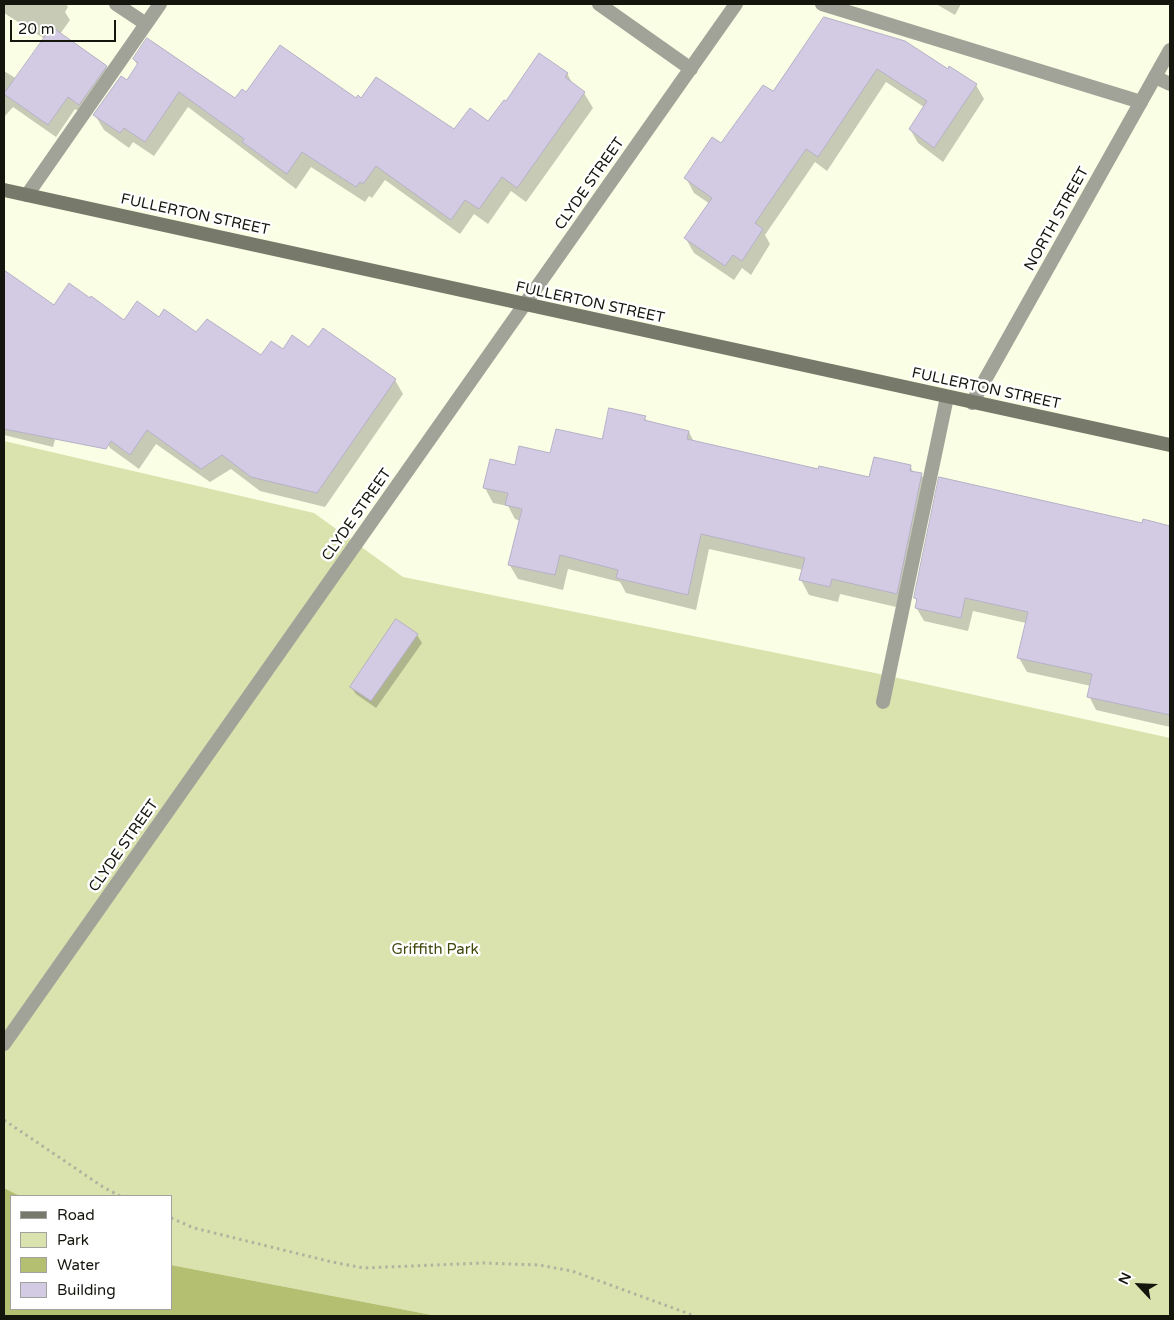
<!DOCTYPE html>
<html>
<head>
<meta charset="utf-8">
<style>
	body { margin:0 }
	#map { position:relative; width:1174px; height:1320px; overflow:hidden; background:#f9fee4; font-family:"Varela Round",sans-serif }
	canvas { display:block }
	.frame { position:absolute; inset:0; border:5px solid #14160d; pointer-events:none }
	.legend { position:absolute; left:10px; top:1195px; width:162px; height:115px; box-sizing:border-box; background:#fff; border:1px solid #a1a29e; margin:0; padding:6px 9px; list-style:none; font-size:15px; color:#14160d }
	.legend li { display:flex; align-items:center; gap:10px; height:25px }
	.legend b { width:25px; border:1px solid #a1a29e }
	.north { position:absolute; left:1114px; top:1260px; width:50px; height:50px; -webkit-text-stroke:4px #fff; paint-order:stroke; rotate:295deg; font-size:14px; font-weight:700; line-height:20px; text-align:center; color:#14160d }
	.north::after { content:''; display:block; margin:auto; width:18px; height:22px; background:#14160d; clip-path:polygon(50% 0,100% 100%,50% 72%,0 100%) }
	.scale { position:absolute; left:10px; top:20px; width:106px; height:22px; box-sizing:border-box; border:2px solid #14160d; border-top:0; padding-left:6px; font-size:15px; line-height:18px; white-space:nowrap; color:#14160d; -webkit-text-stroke:4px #fff; paint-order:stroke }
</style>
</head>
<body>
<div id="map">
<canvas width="1174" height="1320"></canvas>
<div class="frame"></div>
<ul class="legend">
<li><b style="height:6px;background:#77796a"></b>Road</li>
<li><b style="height:14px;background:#dae2ae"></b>Park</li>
<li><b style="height:14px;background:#b5bf71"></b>Water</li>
<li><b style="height:14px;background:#d2cbe3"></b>Building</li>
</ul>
<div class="north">N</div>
<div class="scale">20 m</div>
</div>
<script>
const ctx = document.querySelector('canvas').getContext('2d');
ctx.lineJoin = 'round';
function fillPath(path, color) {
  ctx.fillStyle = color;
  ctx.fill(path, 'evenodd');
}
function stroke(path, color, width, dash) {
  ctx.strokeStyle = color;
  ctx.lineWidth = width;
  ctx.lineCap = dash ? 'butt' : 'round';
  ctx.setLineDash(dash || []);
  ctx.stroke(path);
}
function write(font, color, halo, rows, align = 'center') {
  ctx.font = font + ' "Varela Round",sans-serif';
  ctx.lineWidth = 5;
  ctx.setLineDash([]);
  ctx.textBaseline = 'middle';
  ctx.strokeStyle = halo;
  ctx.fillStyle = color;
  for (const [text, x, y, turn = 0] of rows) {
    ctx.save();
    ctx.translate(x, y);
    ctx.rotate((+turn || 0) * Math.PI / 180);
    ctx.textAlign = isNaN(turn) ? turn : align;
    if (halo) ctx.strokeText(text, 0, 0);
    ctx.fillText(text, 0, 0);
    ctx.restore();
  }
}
fillPath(new Path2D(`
	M4 441 314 513 403 577 875 673 1170 738V1316H437L171 1265V1196H20L4 1188Z`), '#dae2ae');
fillPath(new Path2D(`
	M4 1188 20 1196H11V1309H171V1265L437 1316H4Z`), '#b5bf71');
fillPath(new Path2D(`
	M4 4H66L68 7 65 12 70 20 60 34 106 66 113 80 87 117 75 109 56 137 13 107 4 117V71L17 79 45 39 4 13Z
	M936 4H961L955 15Z
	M825 18 948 71 976 85 984 99 943 162 918 143 910 129 924 107 886 82 827 171 815 162 765 235 770 244 751 275 742 268 734 280 694 253 686 239 710 204 694 193 686 178 773 93Z
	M134 59 236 100 247 94 361 99 455 131 488 123 506 103 567 73 573 85 584 93 593 108 526 202 511 191 488 224 474 214 460 234 385 180 372 198 369 196 365 202 311 167 296 189 188 107 154 156 133 142 129 148 104 130 95 115 127 82 138 66Z
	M4 271 54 307 125 321 159 318 261 357 283 351 310 349 395 380 403 394 325 507 260 491 231 469 210 482 156 444 139 469 110 448 102 434 103 432 4 360Z
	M4 407 51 433 55 440 53 447 4 435Z
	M645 418 647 422 689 432 694 442 819 470 870 479 910 466 914 473 921 474 930 489 905 609 840 594 838 602 809 595 801 580 803 570 709 549 696 610 626 593 620 582 568 569 563 590 518 579 509 564 520 521 515 519 508 506 493 503 485 488 516 466 603 441Z
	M940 479 1170 530V727L1096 710 1089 696 1091 686 1027 672 1019 658 1026 623 973 611 968 631 924 621 916 607 918 602 915 598Z
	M396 621 417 635 422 643 376 708 356 694 351 687Z`), '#0003');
const building = new Path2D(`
	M824 17 905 41 948 69 949 66 977 84 934 148 909 129 927 101 877 69 818 157 806 149 755 223 763 229 742 261 733 255 725 266 684 238 712 198 684 178 712 137 721 143 763 85 773 91Z
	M52 27 107 66 79 105 68 97 48 125 4 94Z
	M147 38 235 98 242 89 246 92 280 45 356 98 358 95 361 98 376 77 454 129 470 108 488 121 504 100 506 101 539 53 568 73 565 77 585 92 517 188 502 177 479 209 465 200 451 220 376 166 363 184 360 182 356 187 302 152 287 174 242 142 244 139 179 92 145 142 124 128 120 133 93 115 121 76 127 80 138 63 133 59Z
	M4 270 54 305 69 283 90 298 91 296 124 320 137 301 159 317 164 309 196 332 207 319 261 355 271 341 283 349 292 335 309 347 323 328 396 379 317 493 251 477 222 455 201 469 147 430 130 455 111 441 106 449 4 429Z
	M609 408 646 416 644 420 689 431 687 439 818 469 819 466 869 477 874 457 911 465 910 471 922 473 897 594 832 579 830 587 799 580 805 558 701 534 688 595 616 578 618 570 560 555 555 575 508 565 522 509 505 505 508 493 483 488 490 459 515 465 519 446 550 453 556 429 602 439Z
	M939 477 1142 523 1143 519 1170 526V715L1087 697 1092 674 1017 658 1028 612 965 598 961 618 915 608 917 599 914 598Z
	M396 619 418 634 371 701 350 687Z`);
fillPath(building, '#d2cbe3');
stroke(building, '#b6b0c7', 1);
stroke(new Path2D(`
	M4 1120 103 1187 120 1196
	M171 1218 194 1228 332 1262 364 1268 482 1263 539 1265 572 1271 695 1316`), '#b0b49f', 3, [2.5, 4]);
stroke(new Path2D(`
	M116 4 146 24
	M822 4 1141 102
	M1155 77 1170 84
	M27 195 160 4
	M883 702 947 397`), '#a1a399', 14);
stroke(new Path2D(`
	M599 4 691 69
	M972 403 1170 50
	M4 1044 736 4`), '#a1a399', 14);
stroke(new Path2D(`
	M4 190 1170 445`), '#77796a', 14);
write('15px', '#14160d', '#fff', [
	["CLYDE STREET",590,184,-55],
	["FULLERTON STREET",195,215,12],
	["NORTH STREET",1057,219,-61],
	["FULLERTON STREET",590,303,12],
	["FULLERTON STREET",986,389,12],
	["CLYDE STREET",357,515,-55],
	["CLYDE STREET",124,846,-55]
]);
write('15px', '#43480d', '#fff', [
	["Griffith Park",435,950]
]);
</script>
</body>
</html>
